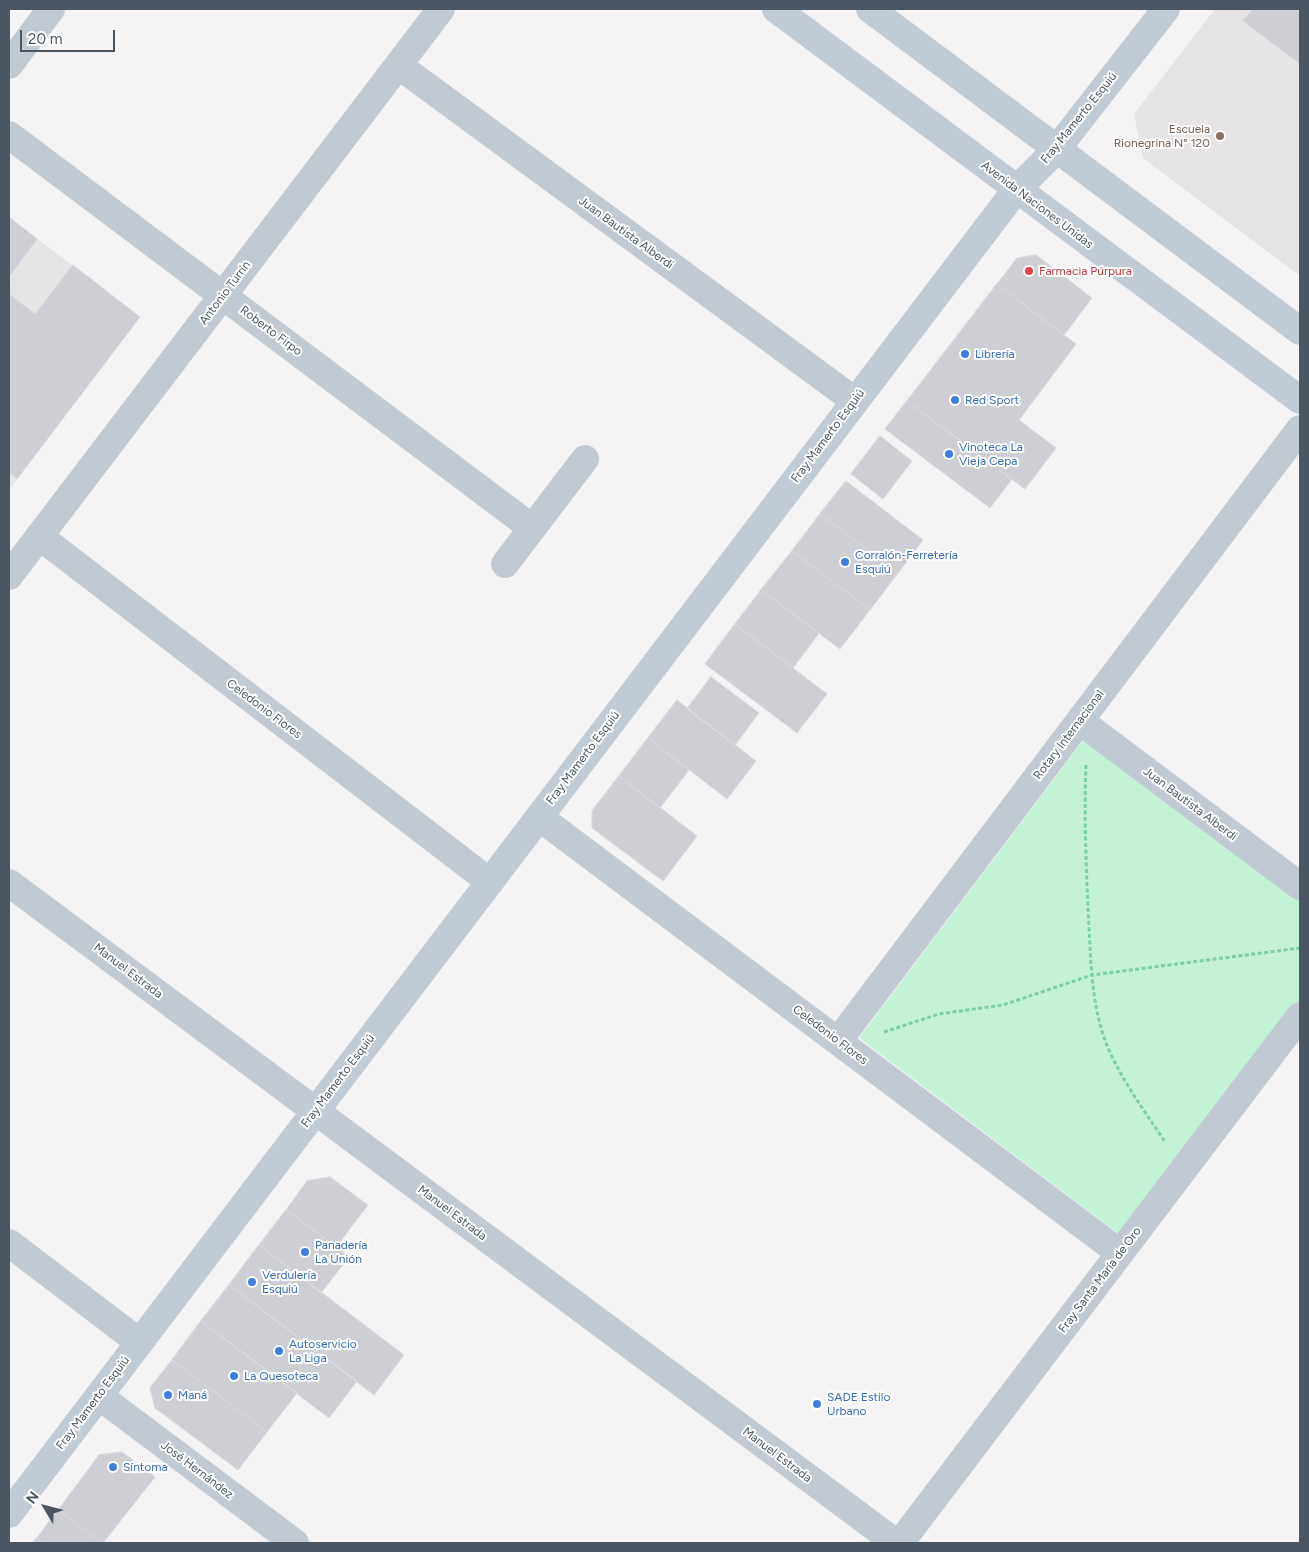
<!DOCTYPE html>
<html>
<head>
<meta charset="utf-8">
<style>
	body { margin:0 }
	#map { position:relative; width:1309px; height:1552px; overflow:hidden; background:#f5f3f3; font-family:Figtree,sans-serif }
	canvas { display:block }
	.frame { position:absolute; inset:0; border:10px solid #4a5661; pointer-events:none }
	.north { position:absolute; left:20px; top:1482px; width:50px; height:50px; -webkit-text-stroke:4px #fff; paint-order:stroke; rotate:307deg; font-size:14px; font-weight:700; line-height:20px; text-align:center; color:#4a5661 }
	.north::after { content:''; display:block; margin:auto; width:18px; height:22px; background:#4a5661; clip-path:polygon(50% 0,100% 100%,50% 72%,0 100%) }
	.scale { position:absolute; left:20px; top:30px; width:95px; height:22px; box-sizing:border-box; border:2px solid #4a5661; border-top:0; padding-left:6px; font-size:15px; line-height:18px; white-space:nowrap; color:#4a5661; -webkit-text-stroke:4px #fff; paint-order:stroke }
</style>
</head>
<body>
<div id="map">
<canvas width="1309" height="1552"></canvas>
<div class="frame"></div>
<div class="north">N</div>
<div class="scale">20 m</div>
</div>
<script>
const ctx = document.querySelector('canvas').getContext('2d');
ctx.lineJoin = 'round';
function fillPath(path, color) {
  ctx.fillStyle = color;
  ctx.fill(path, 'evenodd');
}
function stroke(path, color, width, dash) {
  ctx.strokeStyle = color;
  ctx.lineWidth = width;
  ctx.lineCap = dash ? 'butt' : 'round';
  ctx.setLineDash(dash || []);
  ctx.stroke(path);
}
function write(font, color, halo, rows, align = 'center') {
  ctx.font = font + ' Figtree,sans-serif';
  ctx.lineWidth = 4;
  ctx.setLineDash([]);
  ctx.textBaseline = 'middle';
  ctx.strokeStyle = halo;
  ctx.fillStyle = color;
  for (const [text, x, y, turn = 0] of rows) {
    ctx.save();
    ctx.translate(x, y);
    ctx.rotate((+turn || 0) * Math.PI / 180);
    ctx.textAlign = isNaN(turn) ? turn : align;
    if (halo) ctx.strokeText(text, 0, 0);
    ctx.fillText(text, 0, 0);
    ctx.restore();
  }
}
fillPath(new Path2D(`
	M1215 9H1300V276L1143 158 1134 114Z
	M9 217 140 317 9 490Z`), '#e6e4e5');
fillPath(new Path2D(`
	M1085 738 1300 900V1012L1127 1240 859 1038Z`), '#c3f1d5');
const building = new Path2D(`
	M1253 9H1300V64L1243 21Z
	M9 217 37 239 9 277Z
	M1036 255 1092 298 1064 335 997 284 1017 258Z
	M73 265 140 317 17 479 9 472V294L35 314Z
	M997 284 1076 344 1019 420 1056 448 1025 489 907 401Z
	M907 401 1012 479 990 508 885 429Z
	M880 436 912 461 883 499 851 474Z
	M846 481 923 540 898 573 820 514Z
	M820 514 898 573 870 610 792 551Z
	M792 551 870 610 840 649 761 590Z
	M761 590 819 633 793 668 735 624Z
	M735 624 827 694 797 733 705 664Z
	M711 677 759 713 735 745 687 709Z
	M677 700 756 761 727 799 648 738Z
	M648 738 689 770 660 808 619 776Z
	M619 776 697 836 663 881 592 828V811Z
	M330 1177 368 1205 336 1247 286 1210 307 1181Z
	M286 1210 349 1257 321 1293 259 1245Z
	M259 1245 404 1355 374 1395 229 1285Z
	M229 1285 357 1381 329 1418 201 1321Z
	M201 1321 297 1393 267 1432 172 1360Z
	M172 1360 267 1432 238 1470 155 1408 150 1388Z
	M122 1452 155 1477 103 1543 58 1510 99 1455Z
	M58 1510 103 1543H43L37 1538Z
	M37 1538 43 1543H33Z`);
fillPath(building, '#cdcfd5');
stroke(building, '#d7d9de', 1);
stroke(new Path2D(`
	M1086 765C1084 813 1086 861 1088 909 1091 955 1090 1005 1108 1048 1123 1082 1145 1112 1166 1143
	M884 1032 939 1014 1003 1005 1092 975 1300 948`), '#7ad0a6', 3, [4, 2.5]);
stroke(new Path2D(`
	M9 65 51 9
	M398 65 855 401
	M9 135 532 528
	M39 536 490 882
	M505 564 585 459
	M9 576 441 9
	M1080 721 1300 886
	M539 817 1120 1253
	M9 883 896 1543
	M838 1041 1300 429
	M9 1243 139 1342
	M99 1396 295 1543
	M900 1543 1300 1016`), '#c1cad2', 28);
stroke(new Path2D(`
	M776 9 1300 400
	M870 9 1300 331
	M9 1514 1016 190 1056 150 1166 9`), '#c1cbd6', 28);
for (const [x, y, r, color] of [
	[1220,136,5,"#8d6e63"],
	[1029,271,5,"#e0444e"],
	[965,354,5,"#3f7fe0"],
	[955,400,5,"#3f7fe0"],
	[949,454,5,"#3f7fe0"],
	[845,562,5,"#3f7fe0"],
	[305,1252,5,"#3f7fe0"],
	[252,1282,5,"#3f7fe0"],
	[279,1351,5,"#3f7fe0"],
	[234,1376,5,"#3f7fe0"],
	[168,1395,5,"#3f7fe0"],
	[817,1404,5,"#3f7fe0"],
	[113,1467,5,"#3f7fe0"]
]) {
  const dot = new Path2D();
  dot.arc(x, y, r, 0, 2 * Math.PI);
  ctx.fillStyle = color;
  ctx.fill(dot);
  stroke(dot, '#fff', 2);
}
write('12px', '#4a5661', '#fff', [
	["Fray Mamerto Esquiú",1079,118,-51],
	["Avenida Naciones Unidas",1037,205,37],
	["Juan Bautista Alberdi",626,233,36],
	["Antonio Turrín",225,293,-53],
	["Roberto Firpo",271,331,37],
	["Fray Mamerto Esquiú",828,436,-53],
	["Celedonio Flores",264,709,37],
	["Rotary Internacional",1069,735,-53],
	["Fray Mamerto Esquiú",583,758,-53],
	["Juan Bautista Alberdi",1190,804,37],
	["Manuel Estrada",128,971,37],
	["Celedonio Flores",830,1035,37],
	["Fray Mamerto Esquiú",338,1081,-53],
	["Manuel Estrada",452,1213,37],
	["Fray Santa María de Oro",1100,1280,-53],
	["Fray Mamerto Esquiú",93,1403,-53],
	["Manuel Estrada",777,1455,37],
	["José Hernández",197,1470,37]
]);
write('12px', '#785e54', '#fff', [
	["Escuela",1210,129],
	["Rionegrina N° 120",1210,143]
], 'right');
write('12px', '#be3a42', '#fff', [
	["Farmacia Púrpura",1039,271]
], 'left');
write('12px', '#366cbe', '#fff', [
	["Librería",975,354],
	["Red Sport",965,400],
	["Vinoteca La",959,447],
	["Vieja Cepa",959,461],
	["Corralón-Ferretería",855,555],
	["Esquiú",855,569],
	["Panadería",315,1245],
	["La Unión",315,1259],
	["Verdulería",262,1275],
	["Esquiú",262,1289],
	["Autoservicio",289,1344],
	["La Liga",289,1358],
	["La Quesoteca",244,1376],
	["Maná",178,1395],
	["SADE Estilo",827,1397],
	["Urbano",827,1411],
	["Síntoma",123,1467]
], 'left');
</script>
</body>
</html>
